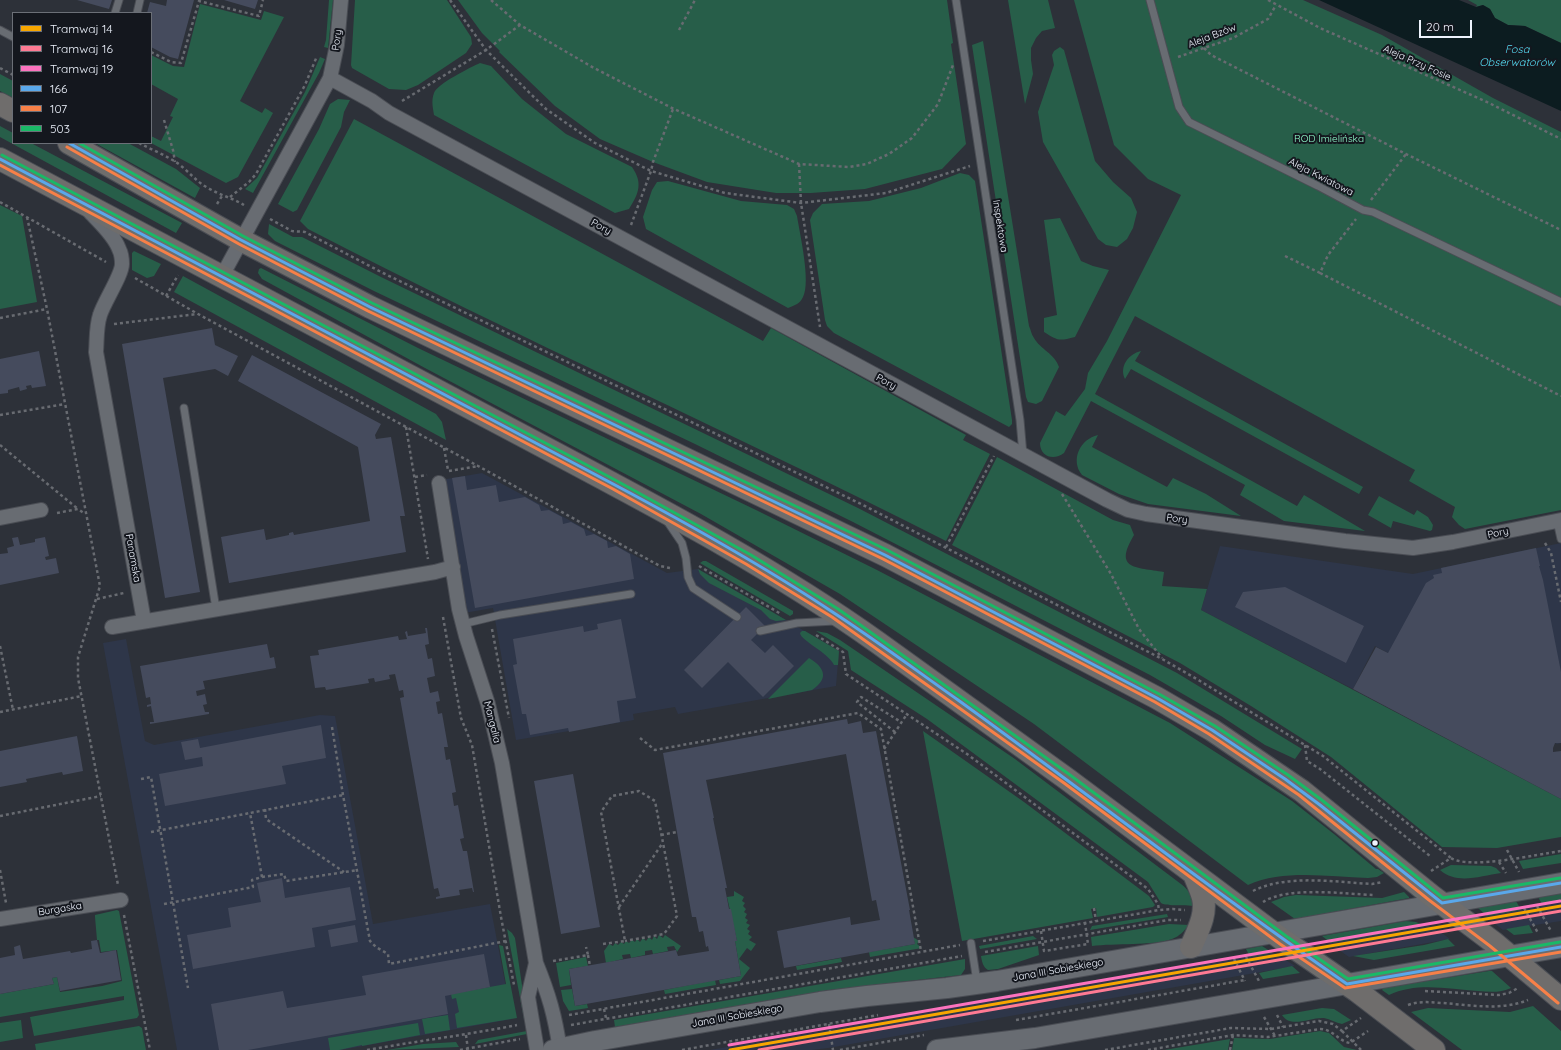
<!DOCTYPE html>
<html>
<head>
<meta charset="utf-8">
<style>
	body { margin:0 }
	#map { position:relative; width:1561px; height:1050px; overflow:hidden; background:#2d3139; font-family:Quicksand,sans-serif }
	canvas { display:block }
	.legend { position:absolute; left:12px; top:12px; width:140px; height:132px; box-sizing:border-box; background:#14171e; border:1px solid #6b6f77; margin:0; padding:5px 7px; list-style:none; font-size:12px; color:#eef3fd }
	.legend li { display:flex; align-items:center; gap:8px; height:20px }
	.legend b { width:20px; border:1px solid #6b6f77 }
	.scale { position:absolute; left:1419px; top:20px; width:53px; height:18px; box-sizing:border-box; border:2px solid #eef3fd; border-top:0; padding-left:5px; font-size:12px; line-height:14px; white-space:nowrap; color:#eef3fd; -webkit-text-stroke:3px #14171e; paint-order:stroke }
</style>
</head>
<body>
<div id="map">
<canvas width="1561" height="1050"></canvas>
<ul class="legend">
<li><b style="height:5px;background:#f7a600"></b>Tramwaj 14</li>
<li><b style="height:5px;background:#fe7a93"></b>Tramwaj 16</li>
<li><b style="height:5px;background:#fc73be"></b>Tramwaj 19</li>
<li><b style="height:5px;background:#5aa8eb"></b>166</li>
<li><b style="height:5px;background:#f78048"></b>107</li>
<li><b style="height:5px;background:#1ab867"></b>503</li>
</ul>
<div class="scale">20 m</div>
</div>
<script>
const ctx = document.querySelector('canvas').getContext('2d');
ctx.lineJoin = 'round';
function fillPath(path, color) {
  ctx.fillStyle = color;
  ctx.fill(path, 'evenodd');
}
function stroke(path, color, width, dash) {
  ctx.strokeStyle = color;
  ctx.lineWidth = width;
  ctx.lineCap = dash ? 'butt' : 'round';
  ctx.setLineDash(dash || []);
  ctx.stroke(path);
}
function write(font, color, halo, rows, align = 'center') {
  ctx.font = font + ' Quicksand,sans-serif';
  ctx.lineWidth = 4;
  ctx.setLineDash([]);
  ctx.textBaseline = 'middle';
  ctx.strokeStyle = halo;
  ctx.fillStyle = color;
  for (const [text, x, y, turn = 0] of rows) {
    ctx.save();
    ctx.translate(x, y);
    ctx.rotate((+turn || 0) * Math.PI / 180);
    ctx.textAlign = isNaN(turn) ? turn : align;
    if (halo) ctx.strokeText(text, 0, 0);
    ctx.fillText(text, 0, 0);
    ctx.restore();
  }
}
fillPath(new Path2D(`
	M482 473 667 573 698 569 839 651 836 686 678 714 675 707 633 714 634 720 516 740 493 608 464 613 441 480Z
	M1561 543V743L1557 744 1388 655V653L1375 646 1353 689 1201 610 1220 546 1413 574Z
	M126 639 145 741 154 745 320 715 335 716 373 924 490 904 512 1019 341 1050H177L103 643Z
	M1561 902V921L1503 930 1485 916Z
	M1424 925 1434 927 1450 939 1349 957 1329 943Z
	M1275 953 1295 966 828 1048 812 1050H710L1250 956Z`), '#2e3649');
fillPath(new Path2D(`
	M329 0H333L328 48 324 47 326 40Z
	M355 0H447L471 37 472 44 466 53 418 85 406 90 389 89 352 68 351 65Z
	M458 0H947L953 43 951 44 966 144 942 169 865 189 811 193H776L707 182 653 162 600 139 555 106 499 52 500 51 482 33Z
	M1008 0H1048L1055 28 1042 31 1036 38 1031 48V60L1033 74 1025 104Z
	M1074 0H1303L1382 35 1493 98 1561 132V510L1465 529 1459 525 1452 517 1455 507 1409 481 1415 470 1135 316 1095 394 1297 506 1304 495 1365 531 1284 521 1240 495 1245 485 1091 401 1064 453C1054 461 1040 457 1040 443L1056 411 1065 416 1085 389 1088 373 1107 341 1181 195 1148 179 1114 145Z
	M1468 0H1561V43L1525 26 1508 25 1495 18 1490 9 1483 5 1476 7 1477 5Z
	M200 4 261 20 264 11 284 17 240 101 262 113 265 108 273 113 238 177 226 183 151 143V136L161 141 173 117 170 116 178 99 151 84V55L173 66 184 67Z
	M983 41 1029 326C1031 330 1031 334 1034 338 1040 349 1055 354 1059 367L1042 401 1036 404 1028 402 1026 397 972 45Z
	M1060 47 1064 50 1095 161 1113 182 1131 198 1137 212 1133 228 1127 239 1117 247 1106 245 1098 239 1043 142 1038 112 1054 65 1052 55 1054 51Z
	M320 57 325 59 319 73 253 193 245 189 257 178 305 92Z
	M480 63 491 66 522 99 566 134 632 167C643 183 639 193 629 209L615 213 434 115C433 108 431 101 434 93 437 84 471 67 480 63Z
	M0 74 13 81V98L0 91Z
	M338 99 350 100 344 112 341 127 297 210 293 212 278 204 319 129 330 104Z
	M354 119 763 341 771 328 966 435 963 440 990 454 946 541C735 434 518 338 308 229L300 221Z
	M0 126 13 133V143H31L182 223 176 233 0 137Z
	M95 143H128L176 169 200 188 195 198Z
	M960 173 969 175 975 181 1012 420V424L1009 427 834 333 827 326 825 320 810 220 813 213 822 204 869 201 921 188Z
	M668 181 741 201 787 205 794 209 797 216C800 235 811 282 803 297 800 304 795 305 788 308L646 229 643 217 652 190 657 182Z
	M0 205 22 216 37 302 0 309Z
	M1060 218 1081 261 1093 266 1109 270 1075 337C1059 341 1058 341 1044 332V318L1057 315 1044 220Z
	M269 224 293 237H302L381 277 858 508 1177 673 1302 749 1295 759 1265 745 1221 716 1150 675 853 522 695 444 374 291 275 241 268 234Z
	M134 251 161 264 154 276 147 278 132 270V253Z
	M261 268 418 348 756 510 877 570 1170 723 1292 801 1334 834 1376 869H1378L1384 873 1377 877 1368 878C1329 877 1284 869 1248 885L1034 724 840 594 701 514 425 368 262 279 258 273 259 269Z
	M183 276 436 414 442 422 446 440 174 292Z
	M1141 351 1135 361 1363 487 1359 494 1131 369 1125 379C1119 367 1128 354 1141 351Z
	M1098 435 1092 447 1167 487 1173 478 1206 494 1241 516 1148 504 1119 494 1082 475C1070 460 1080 439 1098 435Z
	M997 457 1113 520 1130 525 1134 535C1113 570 1136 567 1164 572L1162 586 1207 589 1201 610 1561 799V837L1497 848 1442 847 1331 757 1251 706 1180 663 952 545Z
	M1379 496 1414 515 1417 510 1428 517 1433 525 1432 530 1430 531 1393 521 1391 528 1368 515Z
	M703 561H706L793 611V614L790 616 700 563Z
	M698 569 786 620 776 621 770 619 761 610 709 583 700 574Z
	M802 631H805L839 651 838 665H834C828 652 801 641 800 633Z
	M816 631 827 633 840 640 1015 759 1181 884C1189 890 1192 896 1193 906 1185 904 1168 907 1161 903L1148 882 927 719 851 670 848 651Z
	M809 658C824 667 830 678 812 690L768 699Z
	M923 731 1024 802 1149 896 1155 905 1153 907 1097 917 1096 908 1091 909 1093 918 962 941Z
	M1561 854V863L1523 869 1519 861Z
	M1451 865 1491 866 1496 868 1501 873C1480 876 1457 885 1440 870Z
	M734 891 744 897 742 901 745 903 743 906 746 909 744 912 747 914 745 918 748 920 746 923 750 925 747 929 750 931 748 934 752 937 749 940 756 944 751 951 747 948 739 959 750 968 740 981 720 984 719 980 741 976 735 941H737L727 897 734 896Z
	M1404 892 1409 897V898L1295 919 1271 902 1284 897 1296 895 1382 898Z
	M1561 893V902L1542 904 1538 897Z
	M1516 901 1521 910 1487 916 1478 908Z
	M117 910 119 911 139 1015 137 1018 34 1036 30 1017 124 1000V996L0 1017V994L54 984 52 978 57 977 60 992 102 986 122 981 117 950 101 952 99 940H97L95 917V915Z
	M1167 914 1168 917 1090 930 1092 926Z
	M1406 921 1416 922 1425 926 1331 943 1322 936Z
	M1169 924 1189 925C1184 931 1180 936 1172 939 1152 946 1115 943 1092 946L1091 937Z
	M1529 925 1533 933 1514 935 1506 929Z
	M507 929 512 933 515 938 527 1019H524Z
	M659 935 663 938 665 935 681 946 677 952 674 946 667 947 668 951 653 954 652 950 645 951V955L631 958 630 954 622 955 623 959 606 963 604 951 609 944 613 946 615 943 618 945 621 942 624 944 626 941 629 943 632 940 635 942 637 939 640 942 643 938 646 941 649 937 652 940 654 936 657 939Z
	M1033 936 1037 939 980 949 979 946Z
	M913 937 919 941 917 944 922 948 870 957 869 952 915 944Z
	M1448 939 1455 946 1374 960 1353 956 1424 945Z
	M499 945 503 946 517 1018 457 1028 455 1014 459 1012 456 998 452 999 451 994 506 984Z
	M1038 946 1039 955 998 969 988 970C983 967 982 962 981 956Z
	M1262 946 1273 953 1250 957 1246 949Z
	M586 957 588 966 569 969 571 985 560 987 556 963Z
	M841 958 842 962 797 970 796 966Z
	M965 959V969L961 975 829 990 615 1027 614 1020Z
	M1292 966 1300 973 1263 979 1259 973Z
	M1489 971H1492L1511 988C1501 993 1489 992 1478 991 1449 989 1416 982 1389 995L1382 990 1383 988Z
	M715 980 716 985 665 994 664 990Z
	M572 989 575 1006 587 1004 588 1008 569 1011 563 1001 561 990Z
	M1533 1006 1561 1031V1050H1462L1411 1012 1428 1008 1510 1012Z
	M1322 1008 1334 1009 1351 1020 1342 1024C1336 1023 1330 1019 1324 1018 1310 1017 1291 1029 1282 1015Z
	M448 1015 450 1030 425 1034 422 1019Z
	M21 1020 23 1038 0 1042V1023Z
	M418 1023 420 1035 362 1046V1045L339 1050H330L328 1038Z
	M139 1026 142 1028 146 1050H36L35 1044Z
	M527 1031V1034L475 1044 478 1040Z
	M1320 1031 1329 1033 1344 1047 1357 1050H1232L1234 1038 1270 1039Z
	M1230 1039 1228 1050H1164Z
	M456 1042 459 1047 387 1050 423 1044Z`), '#275e49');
fillPath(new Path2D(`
	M1319 0H1459L1476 7 1483 5 1490 9 1495 18 1508 25 1525 26 1561 43V111Z`), '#0c1c20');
fillPath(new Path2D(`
	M77 0H112L109 9Z
	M167 0H194L178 59 170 57 151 47V13H147L150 2 166 6Z
	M224 0H258L255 9Z
	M212 328 215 345 238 356 228 376 215 369 163 378 200 592 165 598 122 344Z
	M39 351 46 386 32 388 31 385 26 386 27 389 20 391 19 387 8 390V393L0 394V359Z
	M252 355 381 424 375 435 376 439 391 437 405 516H400L406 552 229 583 221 537 264 529 266 540 289 535V533L293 532 294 535 370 521 358 447 238 381Z
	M465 476 467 490 496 485 499 502 525 497 539 505 541 511 549 510 562 517 563 524 571 522 584 529 586 536 594 534 607 541 608 548 616 546 630 554 634 579 475 608 452 478Z
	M18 537 20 545 35 542V539L45 537 49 556 45 557 46 560 56 558 59 573 0 585V554L8 553 7 548 14 546 12 538Z
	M1536 548 1540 566H1539L1543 580 1561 672V743H1555L1553 748V752L1561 751V799L1353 689 1376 647 1388 653 1426 583 1434 578 1433 575 1442 573 1441 568Z
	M1285 587 1364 626 1346 663 1235 607 1243 592Z
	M746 607 765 626 751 640 765 653 773 645 794 666 763 697 728 662 702 688 684 670Z
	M621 619 636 698 617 701 620 722 569 732 568 728 530 735 526 714H522L513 665 517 664 513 639 583 626 584 632 598 629 597 624Z
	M425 628H427L429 644 425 645 428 659 432 658 435 676 427 678 430 693 438 691 440 701 436 702 438 714 442 713 448 747H444L446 760 450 759 456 792 452 793 454 806 458 805 464 838 460 839 463 851H467L474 892H473L472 888 459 890 460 895 436 899V897L440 896 438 888 434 889 400 698 404 697 403 690 399 691 395 674 389 675 390 679 375 682 374 678 368 679 369 683 326 690 325 687 315 688 310 656 319 655 318 650 398 636 399 640 407 639 405 632 407 631 408 636 426 633Z
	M267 644 270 658 274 657 276 668 203 681 205 689 196 691 197 696 205 694 207 704 203 705 205 712H209V714L150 724V722H154L151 706 147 707V705L151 704 150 697 146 698 140 666Z
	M847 719 848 724 861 721 863 733 876 731 910 910H909L915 944 784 968 777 931 850 917 851 925 880 920 876 900 872 901 846 754 706 780 714 818H713L727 888H725L729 909H731L737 941H735L741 976 575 1006 569 969 676 950 678 956 709 951 708 946 706 947 703 931 699 932 696 917H692L663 753Z
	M321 725 326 758 282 766 286 784 165 806 159 774 203 766 202 757 185 760 181 742 198 739 200 748Z
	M77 736 83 771 63 775 62 772 26 779 27 782 0 787V751Z
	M573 774 600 927 561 934 534 781Z
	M282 878 285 898 350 887 356 920 312 928 315 947 193 969 187 935 231 927 228 908 261 902 257 883Z
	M355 925 358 942 331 947 328 930Z
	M97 940 100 953 116 950 121 980 60 991 57 977 52 978 54 984 0 994V958L15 955 14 947 20 945 23 959 70 951 71 953 92 949 91 941Z
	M484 954 490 987 445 996 448 1014 248 1050H219L211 1004 283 991 287 1008 366 995 362 976Z`), '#454b5d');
const service = new Path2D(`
	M956 0 1020 420 1023 455
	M1150 0 1179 107 1189 122 1318 186 1363 210 1373 212 1561 302
	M115 13 119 0
	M137 13 140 0
	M0 30 13 37
	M184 408 216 609
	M667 521 682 543 686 558 688 577 693 588 737 617
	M1557 521 1561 539
	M463 624 500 615 631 594
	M760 631 797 623 835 621
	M971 943 977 982`);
const minor = new Path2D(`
	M330 78 372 101 389 113 1107 500 1128 510 1146 514 1345 541 1413 548 1453 542 1561 520
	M90 212C100 223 114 235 119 249 121 253 122 259 122 264 122 275 104 302 100 315 96 327 97 340 96 352L144 621
	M222 276 330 78 337 45 341 0
	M439 483 459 609 466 636 488 704 502 763 536 963C549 995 555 1016 560 1050
	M0 518 41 510
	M112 627 435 572 453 567
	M0 919 121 900
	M536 963 528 997 537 1050`);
const secondary = new Path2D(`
	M553 1050 595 1041 820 1002 867 996 947 988 997 981 1561 883
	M937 1050 1035 1038 1561 947`);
const primary = new Path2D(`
	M0 104 13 111
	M69 143 241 240 370 307 885 555 1157 698 1212 730 1302 791 1432 896 1493 942 1561 999
	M0 159C174 253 350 344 525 437 645 501 766 563 877 642L1067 779 1283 940 1357 991 1434 1050
	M1191 947C1197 932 1207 915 1203 898 1201 890 1197 882 1194 874`);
stroke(service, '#4a4d54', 9);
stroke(minor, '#4a4d54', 16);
stroke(secondary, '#4a4d54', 22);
stroke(primary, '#4a4d54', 24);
stroke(new Path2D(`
	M450 0 486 50 546 109 595 143 651 171 725 193 801 203 886 193 970 166
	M491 0 520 25 594 68 674 109 799 164 849 167 867 164 889 154 912 138 938 104 953 65
	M1268 0 1320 28 1487 102 1561 139
	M679 30 695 0
	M1204 48 1211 55 1406 154 1561 230
	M151 52 171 62 181 63 199 1 259 16 263 0
	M1178 57 1233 38 1268 19 1276 5
	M0 68 13 75
	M402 101 486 50 520 25
	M164 120 173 150 175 162
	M139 143C152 150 168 156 180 165 190 173 197 182 208 188 220 195 232 198 244 205
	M799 164 801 203 820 327
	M230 197 249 182 256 174 305 85 317 56
	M1371 200 1406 154
	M0 202 106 262
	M217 204 222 196
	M27 217 47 309 100 586 78 657V678L118 885
	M270 219 292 231 305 232 383 273 859 503 1164 660 1200 681 1323 756 1451 858
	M631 225 651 171 653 162 673 109
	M1285 256 1320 273 1328 255 1356 219
	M1320 273 1561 396
	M135 278 198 314 478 466 660 566 670 568
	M166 296 178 275
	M0 318 47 309
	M114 324 197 314
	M0 415 65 404
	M406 427 428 559
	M0 445 78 509
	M444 448 448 470
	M449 471 478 466
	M415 477 427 475
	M1062 494 1111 574 1139 629 1162 658
	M57 513 78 509 85 514
	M1545 543 1551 553 1561 602
	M946 547 994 456
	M699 566 781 614
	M97 599 124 593
	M443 617 461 718 472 745 501 917 514 985
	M492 629 509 718
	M816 635 843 652 846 674 967 754 1148 889 1158 904 1159 910
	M0 646 13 710
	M0 712 82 696
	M332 727 343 795 370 941 376 947 388 954 389 964 506 941
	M895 732 857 702 861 697 901 722
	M640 738 655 750 858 713 881 729 921 951
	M1305 745 1307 761 1320 769 1430 856
	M884 749 907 714
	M141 779 151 777 188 988
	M265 809 266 819 344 872
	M0 816 101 796
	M151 832 250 813
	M661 835 677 832
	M1507 850 1519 872
	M1499 862 1506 873
	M0 870 6 903
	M1431 871 1451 858C1470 870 1538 854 1561 851
	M262 877 284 874 286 881 358 870
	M1253 891C1287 874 1335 882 1372 884L1383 882
	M1263 902C1288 886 1344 894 1374 895
	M164 904 253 887 252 880 262 877 250 813 343 795
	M1537 906 1551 931
	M619 907 662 844
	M1094 908 1096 921
	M1524 908 1538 933
	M124 915 150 1050
	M1041 931 1044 951 1088 944 1085 923
	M983 941 1159 910 1173 909 1185 910
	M603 944 625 941 601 812 612 796 639 791 655 801 677 916 664 934 625 941
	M985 952 1168 920H1181
	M588 955 590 966
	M1246 957 1259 981
	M1234 959 1245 981
	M553 961 588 955 586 947
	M1425 991 1499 995 1509 993 1518 988
	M1408 1005C1419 1001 1430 1002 1442 1003 1471 1005 1501 1011 1528 1000
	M604 1009 606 1018
	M569 1015 960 945
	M1277 1015 1283 1027
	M1264 1017 1275 1036
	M1016 1020 1245 980
	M829 1024 833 1050
	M571 1025 962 956
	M1342 1031 1361 1050
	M466 1035 468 1050
	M367 1050C417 1041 467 1035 517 1025
	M460 1050 520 1039
	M682 1050 878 1015
	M840 1050 924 1035
	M1105 1050 1231 1028 1271 1029 1319 1021 1333 1024 1342 1031 1361 1018
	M1148 1050 1233 1035 1268 1037 1320 1029C1333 1029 1338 1041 1350 1043L1368 1031
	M1230 1050 1233 1035`), '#686b71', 2.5, [3, 3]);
stroke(service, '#686c72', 7);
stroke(minor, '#686c72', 14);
stroke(secondary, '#686c72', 20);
stroke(primary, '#6f6d6c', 22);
stroke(new Path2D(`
	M69 143 241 240 370 307 885 555 1157 698 1212 730 1285 779 1320 805 1442 903
	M0 159 615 485C690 525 764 566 834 613 877 641 917 671 958 700 1088 794 1215 893 1347 984
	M1442 903 1561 883
	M1347 984 1561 947`), '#5aa8eb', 3);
stroke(new Path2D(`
	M67 147 239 244 368 311 883 559 1155 702 1209 734 1299 795 1429 900 1490 946 1558 1003
	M0 165 613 489 746 564 832 617 1064 783 1280 944 1345 988 1561 952`), '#f78048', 3);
stroke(new Path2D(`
	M79 143 243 236 372 303 887 550 1159 694 1215 726 1288 775 1323 801 1443 898 1560 878
	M2 155 617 481 751 555 838 609 1070 775 1286 936 1348 979 1560 942`), '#1ab867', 3);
stroke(new Path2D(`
	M730 1050 1561 906`), '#f7a600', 3);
stroke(new Path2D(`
	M759 1050 1561 911`), '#fe7a93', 3);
stroke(new Path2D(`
	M729 1045 1560 901`), '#fc73be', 3);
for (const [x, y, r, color] of [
	[1375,843,3.5,"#eef3fd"]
]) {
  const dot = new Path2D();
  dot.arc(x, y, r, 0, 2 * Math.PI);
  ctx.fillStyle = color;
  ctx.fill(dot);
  stroke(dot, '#14171e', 1.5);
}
write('10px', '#eef3fd', '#14171e', [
	["Aleja Bzów",1212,36,-21],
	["Pory",337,40,-82],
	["Aleja Przy Fosie",1417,63,24],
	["Aleja Kwiatowa",1321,177,27],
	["Inspektowa",1000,226,81],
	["Pory",601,227,28],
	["Pory",886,382,28],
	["Pory",1177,519,8],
	["Pory",1498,533,-12],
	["Panamska",133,558,80],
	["Mangalia",492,722,76],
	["Burgaska",60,909,-9],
	["Jana III Sobieskiego",1058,970,-10],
	["Jana III Sobieskiego",737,1016,-10]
]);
write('10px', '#91fccc', '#14171e', [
	["ROD Imielińska",1329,139]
]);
write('italic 11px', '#54ddf3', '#14171e', [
	["Fosa",1517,50],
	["Obserwatorów",1517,63]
]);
</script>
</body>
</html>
